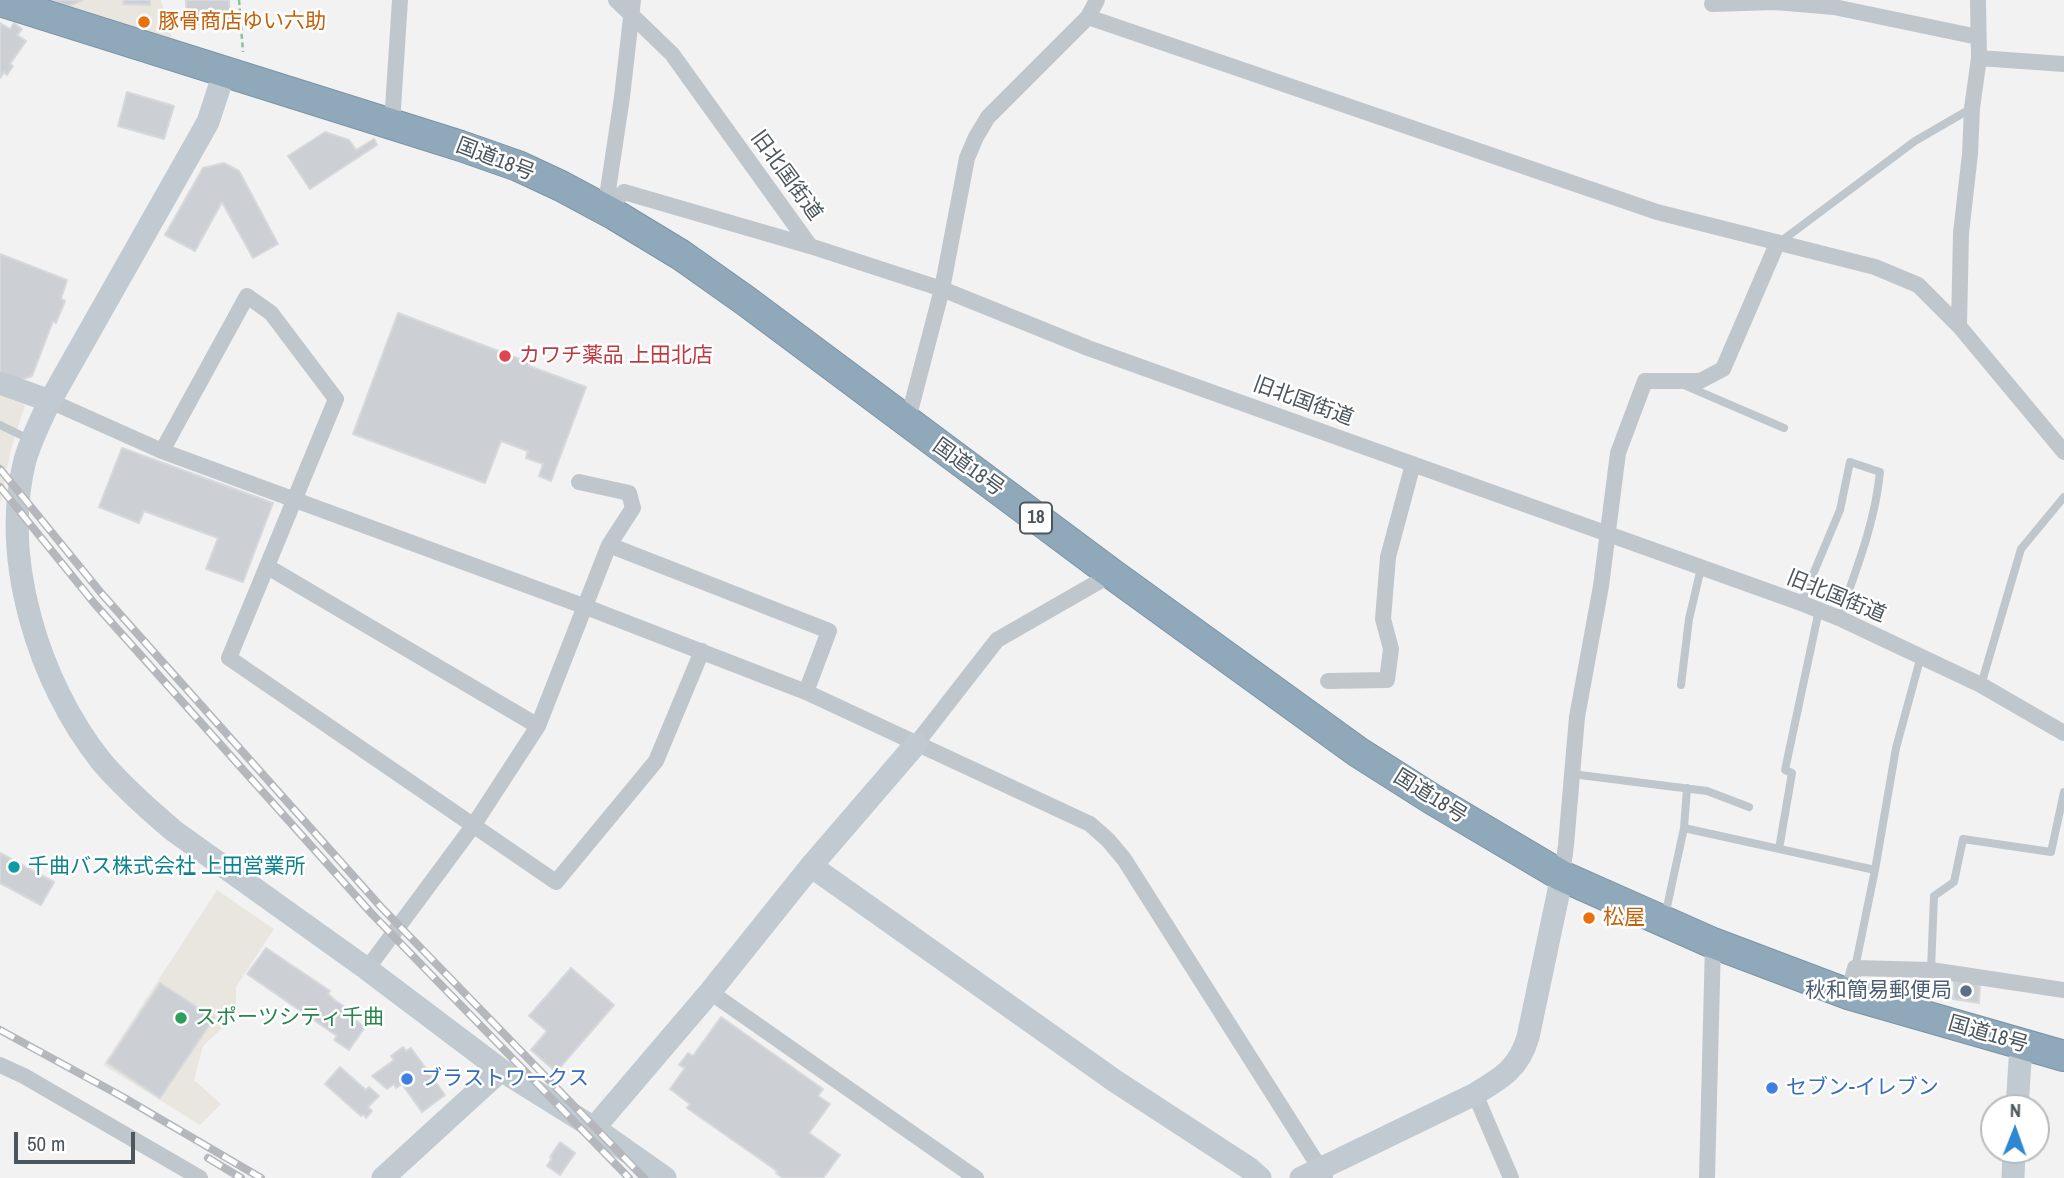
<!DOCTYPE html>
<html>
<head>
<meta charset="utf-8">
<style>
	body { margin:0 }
	#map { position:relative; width:2064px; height:1178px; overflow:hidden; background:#f3f2f2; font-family:"Archivo Narrow",sans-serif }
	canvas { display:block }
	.north { position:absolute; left:1980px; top:1094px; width:70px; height:70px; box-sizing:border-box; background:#fff; border:2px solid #b7bbbe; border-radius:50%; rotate:1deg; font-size:19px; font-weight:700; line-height:28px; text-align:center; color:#4b565d }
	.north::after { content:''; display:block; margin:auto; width:24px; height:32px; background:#2e87d1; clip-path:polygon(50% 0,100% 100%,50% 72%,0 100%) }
	.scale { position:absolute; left:14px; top:1132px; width:121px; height:32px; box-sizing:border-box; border:4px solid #4b565d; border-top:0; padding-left:9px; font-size:21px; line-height:24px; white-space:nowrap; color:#4b565d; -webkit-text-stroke:5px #fff; paint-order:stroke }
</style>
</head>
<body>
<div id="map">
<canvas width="2064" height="1178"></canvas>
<div class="north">N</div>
<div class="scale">50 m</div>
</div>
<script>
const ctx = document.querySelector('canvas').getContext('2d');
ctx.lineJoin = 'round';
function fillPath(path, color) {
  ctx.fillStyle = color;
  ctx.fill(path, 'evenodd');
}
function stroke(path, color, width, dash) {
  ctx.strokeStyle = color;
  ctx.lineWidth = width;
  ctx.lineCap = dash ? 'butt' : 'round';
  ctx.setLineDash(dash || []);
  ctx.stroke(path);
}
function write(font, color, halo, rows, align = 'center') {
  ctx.font = font + ' "Archivo Narrow","Noto Sans JP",sans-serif';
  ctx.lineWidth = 5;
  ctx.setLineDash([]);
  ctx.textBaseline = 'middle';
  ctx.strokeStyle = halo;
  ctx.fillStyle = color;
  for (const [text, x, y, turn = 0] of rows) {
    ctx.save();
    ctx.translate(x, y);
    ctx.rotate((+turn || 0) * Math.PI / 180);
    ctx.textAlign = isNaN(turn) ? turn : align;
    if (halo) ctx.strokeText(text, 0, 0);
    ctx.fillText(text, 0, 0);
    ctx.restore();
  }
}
fillPath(new Path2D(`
	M83 0H161L172 38 69 6Z
	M0 395 25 405 11 449 0 503Z
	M217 890 274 929 236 987V1007L221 1029 203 1046 194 1080 221 1104 200 1125 103 1065Z`), '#e9e6e0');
const building = new Path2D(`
	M49 0H83L69 6Z
	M124 0H150V5L123 4Z
	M186 0H229L230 19 198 20V24H187Z
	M0 23 10 29 14 23 22 29 17 35 26 41 10 64 13 66 7 75 4 72 0 78Z
	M127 92 174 106 164 139 118 126Z
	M325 132 349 140 356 150 374 139 377 145 310 189 288 156Z
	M224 163 239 171 278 244 253 258 222 202 195 251 165 235 203 168Z
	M0 254 67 280 61 299 65 301 56 323 53 321 32 376 20 380 0 372Z
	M398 313 530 363 529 366 586 387 551 481 539 476 543 464 526 458 528 451 501 441 485 483 353 434Z
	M122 448 273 503 243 582 206 569 218 538 144 511 139 523 99 507Z
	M0 853 54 882 41 905 0 883Z
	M266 948 330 991 328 994 336 1001 355 1014 352 1018 365 1027 349 1050 334 1040 337 1036 247 974Z
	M571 968 614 1005 556 1072 531 1050 547 1031 529 1016Z
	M1954 981 1980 984 1979 1003 1953 999Z
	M160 983 214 1018 160 1098 107 1063Z
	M721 1017 823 1089 818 1096 830 1104 809 1133 840 1155 823 1178H783L776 1173 777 1171 687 1108 690 1104 670 1089 685 1068 679 1065 688 1053 693 1056Z
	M403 1047 406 1051 411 1048 445 1095 422 1112 402 1084 396 1088 394 1084 387 1089 372 1076 394 1060 391 1056Z
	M340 1067 366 1090 369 1087 379 1096 368 1107 372 1111 366 1118 363 1114 361 1116 325 1084Z
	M560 1142 575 1153 560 1175 547 1166 552 1158 550 1157Z`);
fillPath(building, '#cccfd3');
stroke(building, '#d6d8dc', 2);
const highway = new Path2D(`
	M0 1 461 146 518 166 561 186 615 215 681 255 746 301 1112 574 1358 752 1432 799 1562 876 1713 943 1848 994 2064 1056`);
stroke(highway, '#7a94a6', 32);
stroke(new Path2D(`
	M239 0 243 52`), '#81c69c', 2.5, [5, 3.5]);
stroke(new Path2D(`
	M1780 242 1915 141 1972 108
	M1684 385 1784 428
	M0 425 29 439
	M1801 603 1840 510 1850 462 1880 472C1875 523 1856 570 1839 618
	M1681 685 1689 619 1701 568
	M1981 685 2021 549 2064 497
	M1572 774 1707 791 1749 807
	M1684 828 1875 870
	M1779 849 1792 773 1785 770 1819 610
	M1665 916 1684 828 1687 788
	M1855 968 1875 870 1896 748 1921 656
	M1931 970 1934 896 1954 882 1963 839 2051 852 2064 792`), '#bfc7cc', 8);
stroke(new Path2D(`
	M616 0 672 54 810 246
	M1712 4 1775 2 1834 7 1978 37
	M1088 17 1657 212 1875 267 1918 285 1959 326 2064 452
	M1979 58 2064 64
	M392 124 400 0
	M605 210 624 192 810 246 942 289 1088 348 1801 603 1839 618 1981 685 2064 733
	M605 210 622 97 633 0
	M1959 326 1961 233 1970 154 1972 108 1979 58 1978 0
	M50 401 162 451 586 607 806 692 1090 824 1108 840 1124 859 1325 1176
	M907 423 942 289 967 158 976 137 988 117 1088 17 1097 0
	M162 451 247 296 271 313 336 399 229 658 556 882 656 761 702 651
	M579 482 629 493 633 508 609 545
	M268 567 538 726
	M1328 681 1387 680 1391 649 1383 619 1388 557 1413 464
	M916 744 997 640 1112 574
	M1562 876 1566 845 1577 717 1601 586 1618 453 1645 381H1700L1723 369 1777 244
	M367 969 473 826 538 726 609 545 829 631 806 692
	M710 992 976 1178
	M1848 994 1855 968 1931 970 2064 990
	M0 1065 24 1076 200 1178
	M1475 1094 1511 1178
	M1707 1178 1713 943`), '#bfc7cc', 16);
stroke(new Path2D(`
	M224 73 208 122 50 401C40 421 31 440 25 460 0 559 39 683 101 761 123 787 148 809 174 831L367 969 501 1070 594 1128 665 1178
	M0 383 50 401
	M811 866 1115 1081 1250 1169 1260 1178
	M2017 1108 2021 1045
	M594 1128 710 992 811 866 916 744
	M383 1178 501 1070
	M1301 1178 1475 1094C1502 1078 1519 1068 1528 1037L1562 876
	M2013 1178 2014 1150`), '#c0cad0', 23);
stroke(highway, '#8fa9ba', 30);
const rail = new Path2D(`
	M0 469 102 594 381 907 644 1178
	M0 487 94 603 372 914 629 1178
	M0 1030 121 1096 261 1178
	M208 1158 241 1178`);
stroke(rail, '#b4b7bb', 8);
stroke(rail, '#fff', 5, [16]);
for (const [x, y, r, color] of [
	[144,22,7,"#e8710a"],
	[505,356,7,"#e0444e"],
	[14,867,7,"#0f9aa8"],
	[1589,918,7,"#e8710a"],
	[1966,991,7,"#5c6f8a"],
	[181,1018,7,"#2e9e5b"],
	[407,1079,7,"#3f7fe0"],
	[1772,1088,7,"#3f7fe0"]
]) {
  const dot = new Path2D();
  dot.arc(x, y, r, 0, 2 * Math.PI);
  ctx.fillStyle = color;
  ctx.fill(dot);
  stroke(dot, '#fff', 2.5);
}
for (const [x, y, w] of [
	[1036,518,32]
]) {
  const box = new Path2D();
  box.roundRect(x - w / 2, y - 15.5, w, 31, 5);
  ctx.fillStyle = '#fff';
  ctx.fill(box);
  stroke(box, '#4b565d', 2);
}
write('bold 19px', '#4b565d', null, [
	["18",1036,518]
]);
write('21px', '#c56008', '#fff', [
	["豚骨商店ゆい六助",158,22],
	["松屋",1603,918]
], 'left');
write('21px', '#4b565d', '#fff', [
	["国道18号",495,160,21],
	["旧北国街道",786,176,54],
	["旧北国街道",1303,402,20],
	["国道18号",968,468,36],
	["旧北国街道",1836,597,22],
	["国道18号",1430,797,32],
	["国道18号",1988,1035,16]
]);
write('21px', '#be3a42', '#fff', [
	["カワチ薬品 上田北店",519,356]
], 'left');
write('21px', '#0d838f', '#fff', [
	["千曲バス株式会社 上田営業所",28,867]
], 'left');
write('21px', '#4e5e75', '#fff', [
	["秋和簡易郵便局",1952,991]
], 'right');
write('21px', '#27864d', '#fff', [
	["スポーツシティ千曲",195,1018]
], 'left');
write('21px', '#366cbe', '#fff', [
	["ブラストワークス",421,1079],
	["セブン-イレブン",1786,1088]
], 'left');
</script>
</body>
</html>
